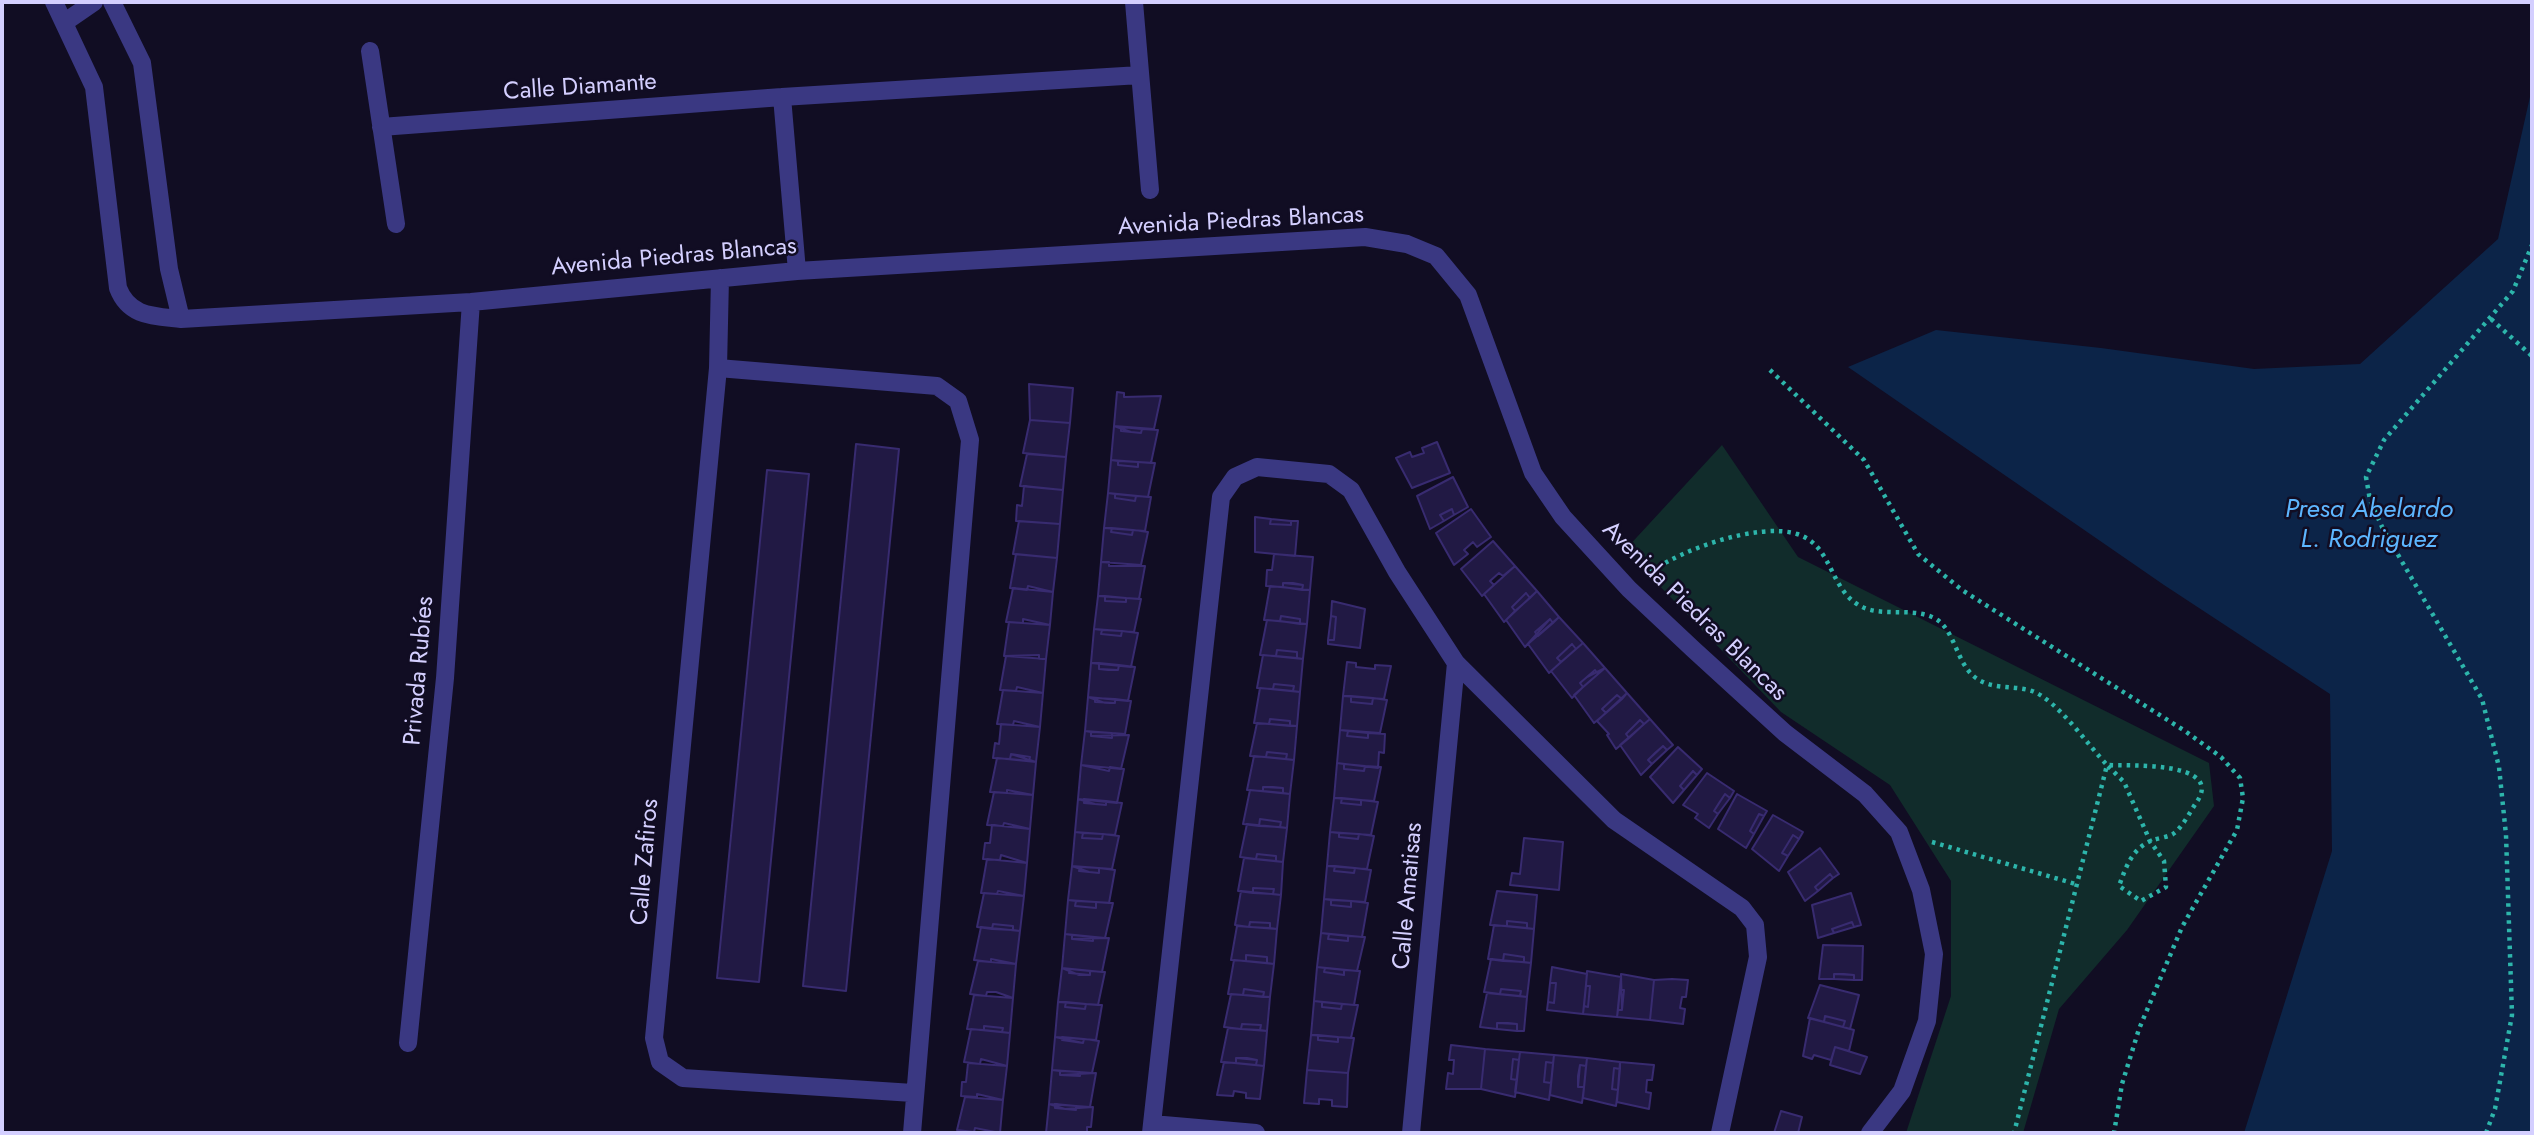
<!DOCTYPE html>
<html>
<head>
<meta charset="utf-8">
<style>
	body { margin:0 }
	#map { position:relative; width:2534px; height:1135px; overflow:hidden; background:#110d23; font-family:Jost,sans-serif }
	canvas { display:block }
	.frame { position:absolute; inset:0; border:4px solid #d4cfff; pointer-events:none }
</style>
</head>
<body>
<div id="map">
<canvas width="2534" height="1135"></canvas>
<div class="frame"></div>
</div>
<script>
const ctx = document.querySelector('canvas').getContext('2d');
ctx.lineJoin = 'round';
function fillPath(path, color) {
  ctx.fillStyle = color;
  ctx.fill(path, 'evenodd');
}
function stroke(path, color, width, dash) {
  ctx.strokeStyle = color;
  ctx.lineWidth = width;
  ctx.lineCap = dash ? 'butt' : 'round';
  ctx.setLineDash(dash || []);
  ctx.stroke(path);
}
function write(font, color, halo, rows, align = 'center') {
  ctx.font = font + ' Jost,sans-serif';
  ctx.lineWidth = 5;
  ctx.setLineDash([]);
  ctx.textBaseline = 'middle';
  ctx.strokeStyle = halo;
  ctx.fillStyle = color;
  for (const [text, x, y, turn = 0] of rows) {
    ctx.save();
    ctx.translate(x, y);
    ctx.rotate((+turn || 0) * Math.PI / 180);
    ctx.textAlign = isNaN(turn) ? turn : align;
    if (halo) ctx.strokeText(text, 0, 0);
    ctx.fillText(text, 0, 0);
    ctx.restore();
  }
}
fillPath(new Path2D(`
	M1722 445 1798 557 2209 763 2214 806 2127 930 2059 1009 2023 1133H1906L1951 996V881L1890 785 1781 712 1625 550Z`), '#112c2b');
fillPath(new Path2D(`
	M2532 88V1133H2244L2332 851 2330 694 2164 585 1848 367 1936 330 2101 348 2254 369 2360 364 2498 239Z`), '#0c2448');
const building = new Path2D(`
	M1029 384 1073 388 1070 423 1030 420Z
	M1117 392 1124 393V397L1161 396 1154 429 1114 426Z
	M1030 420 1070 423 1066 457 1023 453Z
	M1114 426 1131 432 1141 433 1142 429 1158 430 1151 463 1111 460Z
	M1121 427 1142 429 1141 433 1121 431Z
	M1437 442 1450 473 1412 488 1396 458 1410 452 1412 457 1424 453 1422 448Z
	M856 444 899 449 846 991 803 986Z
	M1027 454 1066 457 1063 490 1020 486Z
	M1111 460 1118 461V465L1138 467V462L1155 463 1148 497 1108 493Z
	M1118 461 1138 462V467L1118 465Z
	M767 470 809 474 759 982 717 978Z
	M1453 477 1468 507 1454 515 1452 509 1440 515 1444 521 1430 529 1417 496Z
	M1024 486 1063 490 1060 524 1016 521 1017 505 1022 506Z
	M1108 493 1115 494V498L1135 501 1136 496 1151 497 1145 531 1104 528Z
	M1115 494 1136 496 1135 501 1115 498Z
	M1452 509 1454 515 1444 521 1440 515Z
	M1471 509 1491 537 1477 547 1473 542 1464 550 1468 554 1454 565 1436 533Z
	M1255 517 1271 519 1270 524 1291 525V521H1298L1295 556 1255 552Z
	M1271 519 1291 521V525L1270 524Z
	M1019 521 1060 524 1057 558 1013 554Z
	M1104 528H1112L1111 532 1132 535 1133 530 1148 532 1141 565 1101 562Z
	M1112 528 1133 530 1132 535 1111 532Z
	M1493 541 1515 566 1503 576 1499 573 1490 581 1494 585 1482 596 1461 569Z
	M1016 554 1057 558 1053 592 1028 586 1027 590 1010 588Z
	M1274 554 1313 557 1310 590H1302L1303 585 1293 583H1283V587L1266 586 1267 570H1272Z
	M1101 562H1109V566H1145L1139 599 1098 596Z
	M1515 566 1537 591 1530 598 1526 593 1512 607 1515 611 1504 622 1484 594Z
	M1283 583 1303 585 1302 590 1283 587Z
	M1270 586 1310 590 1307 624H1300V619L1281 616 1280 621 1264 620Z
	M1013 588 1053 592 1050 625 1023 619V623L1006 622Z
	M1537 591 1559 617 1553 623 1550 619 1525 647 1506 620Z
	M1526 593 1530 598 1515 611 1512 607Z
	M1098 596H1105V601L1126 602V598L1141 599 1134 632 1094 629Z
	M1105 596 1126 598V602L1105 601Z
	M1332 601 1365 609 1360 648 1328 644V640H1334L1336 617 1331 616Z
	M1281 616 1300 619V624L1280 621Z
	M1331 616 1336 617 1334 640H1328Z
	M1559 617 1583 643 1576 649 1572 644 1557 658 1561 662 1549 673 1528 644Z
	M1550 619 1553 623 1538 636 1535 632Z
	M1267 620 1307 624 1303 659 1297 658V652L1277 650 1276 656 1260 655Z
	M1009 622 1050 625 1046 659H1039V655L1004 656Z
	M1094 629 1102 630 1101 634 1121 636 1122 631 1138 633 1131 667 1091 663Z
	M1102 630 1122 631 1121 636 1101 634Z
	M1583 643 1605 668 1587 677 1580 683 1583 687 1572 698 1551 671Z
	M1572 644 1576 649 1561 662 1557 658Z
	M1277 650 1297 652V658L1276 656Z
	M1263 655 1303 659 1300 692 1293 691 1294 686 1274 684 1273 689 1257 688Z
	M1006 656 1046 659 1043 693 1017 687 1016 691 1000 690Z
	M1347 662 1356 663V667L1375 669V665L1391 666 1384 699 1343 696Z
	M1091 663H1099V669L1108 670H1118L1119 665 1135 667 1128 701 1088 697Z
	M1099 663 1119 665 1118 670 1099 669Z
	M1605 668 1627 693 1622 699 1617 695 1602 709 1606 713 1594 723 1574 695Z
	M1595 670 1598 674 1583 687 1580 683Z
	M1274 684 1294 686 1293 691 1273 689Z
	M1260 688 1300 692 1297 726H1290V721L1270 719 1269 724 1254 723Z
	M1003 690 1043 693 1040 727 1014 721 1013 725 997 724Z
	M1627 693 1650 719 1644 724 1640 720 1626 734 1629 738 1616 749 1607 735 1609 734 1597 721Z
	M1617 695 1622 699 1606 713 1602 709Z
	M1343 696H1351V702L1372 704 1373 698 1387 700 1380 733 1340 730Z
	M1351 696 1373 698 1372 704 1351 702Z
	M1088 697 1105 703H1115V699L1131 701 1125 734 1085 731Z
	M1095 698 1115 699V703L1095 702Z
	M1270 719 1290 721V726L1269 724Z
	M1650 719 1673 745 1667 750 1663 746 1655 753 1648 760 1652 764 1641 775 1620 745Z
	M1640 720 1644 724 1629 738 1626 734Z
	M1257 723 1297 726 1294 760 1286 759 1287 754 1267 752 1266 757 1250 756Z
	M1001 724 1040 727 1036 762 1011 754 1010 759 993 758 995 743 999 744Z
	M1340 730 1348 731 1347 736 1368 738V733L1385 734 1384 753 1379 752 1378 768 1337 763Z
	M1085 731 1091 732V736L1129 735 1121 769 1081 765Z
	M1348 731 1368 733V738L1347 736Z
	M1091 732 1112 733V738L1091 736Z
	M1663 746 1667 750 1652 764 1648 760Z
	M1678 747 1702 769 1697 775 1693 771 1680 786 1684 790 1673 803 1650 777Z
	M1267 752 1287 754 1286 759 1266 757Z
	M1011 754 1030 757 1029 761 1010 759Z
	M1254 756 1294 760 1290 794 1283 793V788L1273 787H1263V791L1247 790Z
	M997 758 1036 762 1033 795 1007 790V793L990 792Z
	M1337 763 1344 764V769L1364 771 1365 766 1381 767 1374 801 1334 798Z
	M1344 764 1365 766 1364 771 1344 769Z
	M1081 765 1109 771 1110 767 1124 769 1117 803 1078 799Z
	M1693 771 1697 775 1684 790 1680 786Z
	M1707 773 1734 791 1730 798 1725 794 1719 803 1714 811 1718 814 1709 828 1695 818 1698 814 1683 805Z
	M1263 787 1283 788V793L1263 791Z
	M1250 790 1290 794 1287 828 1280 827 1281 822 1260 819 1259 826 1243 824Z
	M994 792 1033 795 1030 829 1004 823 1003 826 987 825Z
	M1725 794 1730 798 1718 814 1714 811Z
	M1737 794 1767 811 1764 816 1759 814 1750 831 1754 834 1746 848 1718 829Z
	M1334 798H1342L1341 803 1361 805V800L1378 802 1371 835 1330 832Z
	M1342 798 1361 800V805L1341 803Z
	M1078 799 1095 804 1106 805V801L1122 803 1115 835 1075 832Z
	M1084 799 1106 801V805L1084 803Z
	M1759 814 1764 816 1754 834 1750 831Z
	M1773 815 1803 832 1799 839 1793 835 1782 853 1788 856 1779 871 1752 849Z
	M1260 819 1281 822 1280 827 1259 826Z
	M1247 824 1287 828 1283 862 1276 861V856L1257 854 1256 859 1240 857Z
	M992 825 1030 829 1027 863 1001 855 1000 860 983 859 985 843H990Z
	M1075 832 1083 833 1082 838 1102 839 1103 834 1119 836 1112 869 1072 866Z
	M1330 832 1339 833V837L1358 839 1359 834 1374 836 1367 869 1327 866Z
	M1083 833 1103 834 1102 839 1082 838Z
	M1339 833 1359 834 1358 839 1339 837Z
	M1793 835 1799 839 1788 856 1782 853Z
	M1524 838 1563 842 1559 890 1510 885 1512 873 1520 874Z
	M1820 848 1839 874 1833 878 1830 874 1815 887 1818 891 1805 901 1788 872Z
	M1257 854 1276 856V861L1256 859Z
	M1244 858 1283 862 1281 895 1273 894 1274 889 1253 888V893L1238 891Z
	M987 859 1027 863 1024 896 998 891 997 894 981 893Z
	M1072 866 1089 872 1099 873V868L1115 870 1109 903 1068 900Z
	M1327 866H1335L1334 871 1354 873 1355 868 1371 870 1365 902 1324 899Z
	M1335 866 1355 868 1354 873 1334 871Z
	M1080 867 1099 868V873L1079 871Z
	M1830 874 1833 878 1818 891 1815 887Z
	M1253 888 1274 889 1273 894 1253 893Z
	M1241 891 1281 895 1277 929 1270 928V923L1250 922 1249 927 1235 925Z
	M1497 891 1537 895 1534 929 1527 928V923L1507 921V926L1490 925Z
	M984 893 1024 896 1020 931 1013 930V926L993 924 992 929 977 927Z
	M1851 893 1861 925 1854 927 1852 922 1832 929 1834 933 1818 938 1812 905Z
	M1324 899 1331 900V905L1351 907V901L1368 903 1362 937 1321 933Z
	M1068 900 1076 901 1075 906 1096 908V902L1113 903 1105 938 1065 934Z
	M1331 900 1351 901V907L1331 905Z
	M1076 901 1096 902V908L1075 906Z
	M1507 921 1527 923V928L1507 926Z
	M1250 922 1270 923V928L1249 927Z
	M1852 922 1854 927 1834 933 1832 929Z
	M993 924 1013 926V930L992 929Z
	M1494 925 1534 929 1531 963 1524 962V957L1504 954 1503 961 1488 959Z
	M1237 926 1277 929 1274 964 1267 963V957L1246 955V961L1231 960Z
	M981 927 1020 931 1016 964 991 959V962L974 960Z
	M1321 933 1329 934 1328 939 1348 941V936L1365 937 1357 971 1317 967Z
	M1065 934 1072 935V939L1109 938 1102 972 1062 968Z
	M1329 934 1348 936V941L1328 939Z
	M1072 935 1093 937V941L1072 939Z
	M1823 945 1863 946 1862 980H1854V975L1844 974H1834V979H1819Z
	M1504 954 1524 957V962L1503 961Z
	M1246 955 1267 957V963L1246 961Z
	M1491 959 1531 963 1527 997 1520 996 1521 991 1501 989 1500 994 1484 992Z
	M1234 960 1274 964 1270 997H1263L1264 992 1244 989 1243 995 1228 994Z
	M978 961 1016 964 1013 998 996 992H987L986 996 970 994Z
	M1317 967 1325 968 1324 972 1344 975V970L1360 971 1354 1005 1314 1001Z
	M1552 967 1587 974 1583 1014 1547 1010 1548 1002 1554 1003 1556 983H1550Z
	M1062 968 1079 975H1090V971L1105 972 1098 1005 1058 1002Z
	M1325 968 1344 970V975L1324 972Z
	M1070 969 1090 971V975L1069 973Z
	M1587 971 1621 977 1617 1017 1583 1014 1584 1006 1588 1007 1590 986H1586Z
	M1621 974 1654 980 1650 1020 1617 1017 1618 1010H1622Z
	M1834 974 1854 975V980L1834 979Z
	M1672 979 1688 980 1686 997H1682L1680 1008 1685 1009 1683 1024 1650 1020 1654 980Z
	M1550 983H1556L1554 1003 1548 1002Z
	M1820 985 1859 995 1850 1029 1843 1027 1845 1021 1825 1016 1824 1022 1808 1018Z
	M1586 986H1590L1588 1007 1584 1006Z
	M1244 989 1264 992 1263 997 1243 995Z
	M1501 989 1521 991 1520 996 1500 994Z
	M1620 990H1624L1622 1010H1618Z
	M1487 993 1527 997 1524 1031H1517V1024L1508 1023H1497V1029L1480 1027Z
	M1231 994 1270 997 1267 1031 1260 1030 1261 1025 1242 1024 1241 1029 1224 1027Z
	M974 995 1013 998 1010 1033 1002 1032 1003 1028 984 1026V1030L967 1029Z
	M1314 1001 1322 1002V1007L1341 1009 1342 1004 1358 1005 1351 1038 1311 1035Z
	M1058 1002H1066L1065 1007 1085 1009 1086 1004 1102 1005 1096 1040 1055 1037Z
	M1066 1002 1086 1004 1085 1009 1065 1007Z
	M1322 1002 1342 1004 1341 1009 1322 1007Z
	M1825 1016 1845 1021 1843 1027 1824 1022Z
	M1810 1018 1854 1030 1849 1051 1835 1047 1831 1060 1814 1055 1812 1059 1803 1056Z
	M1497 1023 1517 1024V1031L1497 1029Z
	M1242 1024 1261 1025 1260 1030 1241 1029Z
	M984 1026 1003 1028 1002 1032 984 1030Z
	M1228 1028 1267 1031 1264 1066 1256 1065 1257 1060 1247 1058H1236V1063L1221 1062Z
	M971 1029 1010 1033 1007 1066 981 1059 980 1064 964 1062Z
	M1311 1035H1318V1040L1338 1042V1037L1354 1038 1348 1073 1307 1070Z
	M1318 1035 1338 1037V1042L1318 1040Z
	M1055 1037 1083 1043 1084 1039 1099 1041 1092 1073 1052 1070Z
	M1062 1037 1084 1039 1083 1043 1062 1040Z
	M1451 1045 1485 1049 1481 1089H1446L1448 1073 1453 1074 1454 1060H1449Z
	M1835 1047 1867 1057 1860 1074 1830 1065Z
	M1485 1049 1520 1052 1519 1060 1513 1059 1511 1079 1517 1080 1515 1097 1481 1089Z
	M1520 1052 1554 1055 1553 1063 1546 1062 1544 1082 1551 1083 1549 1100 1515 1092Z
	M1554 1055 1587 1058 1586 1066 1580 1065 1578 1076V1087H1584L1582 1103 1550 1095Z
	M1236 1058 1257 1060 1256 1065 1236 1063Z
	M1587 1058 1620 1062V1069L1614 1068 1613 1079 1612 1089 1618 1090 1616 1106 1583 1098Z
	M1513 1059 1519 1060 1517 1080 1511 1079Z
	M1224 1062 1264 1066 1260 1099 1246 1098V1093L1234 1091 1233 1096 1217 1095Z
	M1546 1062 1553 1063 1551 1083 1544 1082Z
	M1620 1062 1654 1065 1652 1080H1647L1646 1092 1651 1093 1649 1109 1617 1102Z
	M968 1063 1007 1066 1003 1100 977 1094V1097L961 1096 962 1082H966Z
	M1580 1065 1586 1066 1584 1087H1578Z
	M1614 1068 1620 1069 1618 1090 1612 1089Z
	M1052 1070 1060 1071V1075L1096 1073 1090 1107 1049 1104Z
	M1307 1070 1348 1073 1347 1107 1332 1106V1100L1319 1099V1104L1304 1103Z
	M1060 1071 1080 1072V1076L1060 1075Z
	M965 1097 1003 1100 1000 1133 975 1128 974 1132 957 1130Z
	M1049 1104 1065 1109 1093 1107 1091 1127H1087V1133H1046Z
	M1055 1104 1076 1106V1110L1055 1108Z
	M1781 1111 1802 1117 1798 1133H1774Z`);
fillPath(building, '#211944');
stroke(building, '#382b70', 2);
stroke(new Path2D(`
	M2491 319 2532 356
	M1770 370 1864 460 1918 554 1962 590 2185 731 2221 757 2240 778 2243 798 2237 830 2182 927 2139 1029 2122 1084 2114 1133
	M1651 572C1682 549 1759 522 1797 534 1832 545 1829 586 1857 604 1879 619 1910 606 1934 618 1955 628 1956 664 1976 678 1993 690 2013 685 2032 691 2057 700 2088 745 2107 765 2124 766 2227 760 2196 803 2190 812 2182 828 2173 834 2168 837 2159 838 2153 840 2132 848 2126 867 2119 886L2141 901 2166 887 2164 861 2150 841 2124 782 2107 765 2014 1133
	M1932 842 2079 885
	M2486 1133 2495 1109 2512 1015 2506 835 2499 767 2482 699 2383 529 2370 500 2366 477 2384 440 2513 291 2532 245`), '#2db5ab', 4.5, [3.5, 5]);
stroke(new Path2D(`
	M54 2 94 87 118 288C129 317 154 316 181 319L471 302 797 271 1365 237 1407 244 1436 256 1468 295 1533 473 1563 517 1629 589 1694 650 1785 733 1865 794 1899 832 1921 890 1934 954 1927 1021 1902 1091 1870 1133
	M112 2 142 63 169 269 181 319
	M1134 2 1150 190
	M65 22 94 2
	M370 51 396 224
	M782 97 797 271
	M381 127 782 97 1140 75
	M720 278 718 368 654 1038 660 1062 683 1078 913 1093
	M718 368 937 386 958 401 970 440 912 1133
	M408 1043 445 678 471 302
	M1152 1124 1256 1133
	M1151 1133 1221 497 1235 477 1257 467 1329 474 1351 490 1397 572 1456 663 1614 820 1742 908 1755 925 1758 957 1720 1133
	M1411 1133 1456 663`), '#3a3882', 18);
write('24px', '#d4cfff', '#110d23', [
	["Calle Diamante",580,88,-4],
	["Avenida Piedras Blancas",1241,222,-3],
	["Avenida Piedras Blancas",674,258,-5],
	["Avenida Piedras Blancas",1694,612,44],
	["Privada Rubíes",420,671,-85],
	["Calle Zafiros",646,862,-85],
	["Calle Amatisas",1409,896,-85]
]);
write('italic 26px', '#5db6ff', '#110d23', [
	["Presa Abelardo",2369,511],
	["L. Rodriguez",2369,541]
]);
</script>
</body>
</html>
